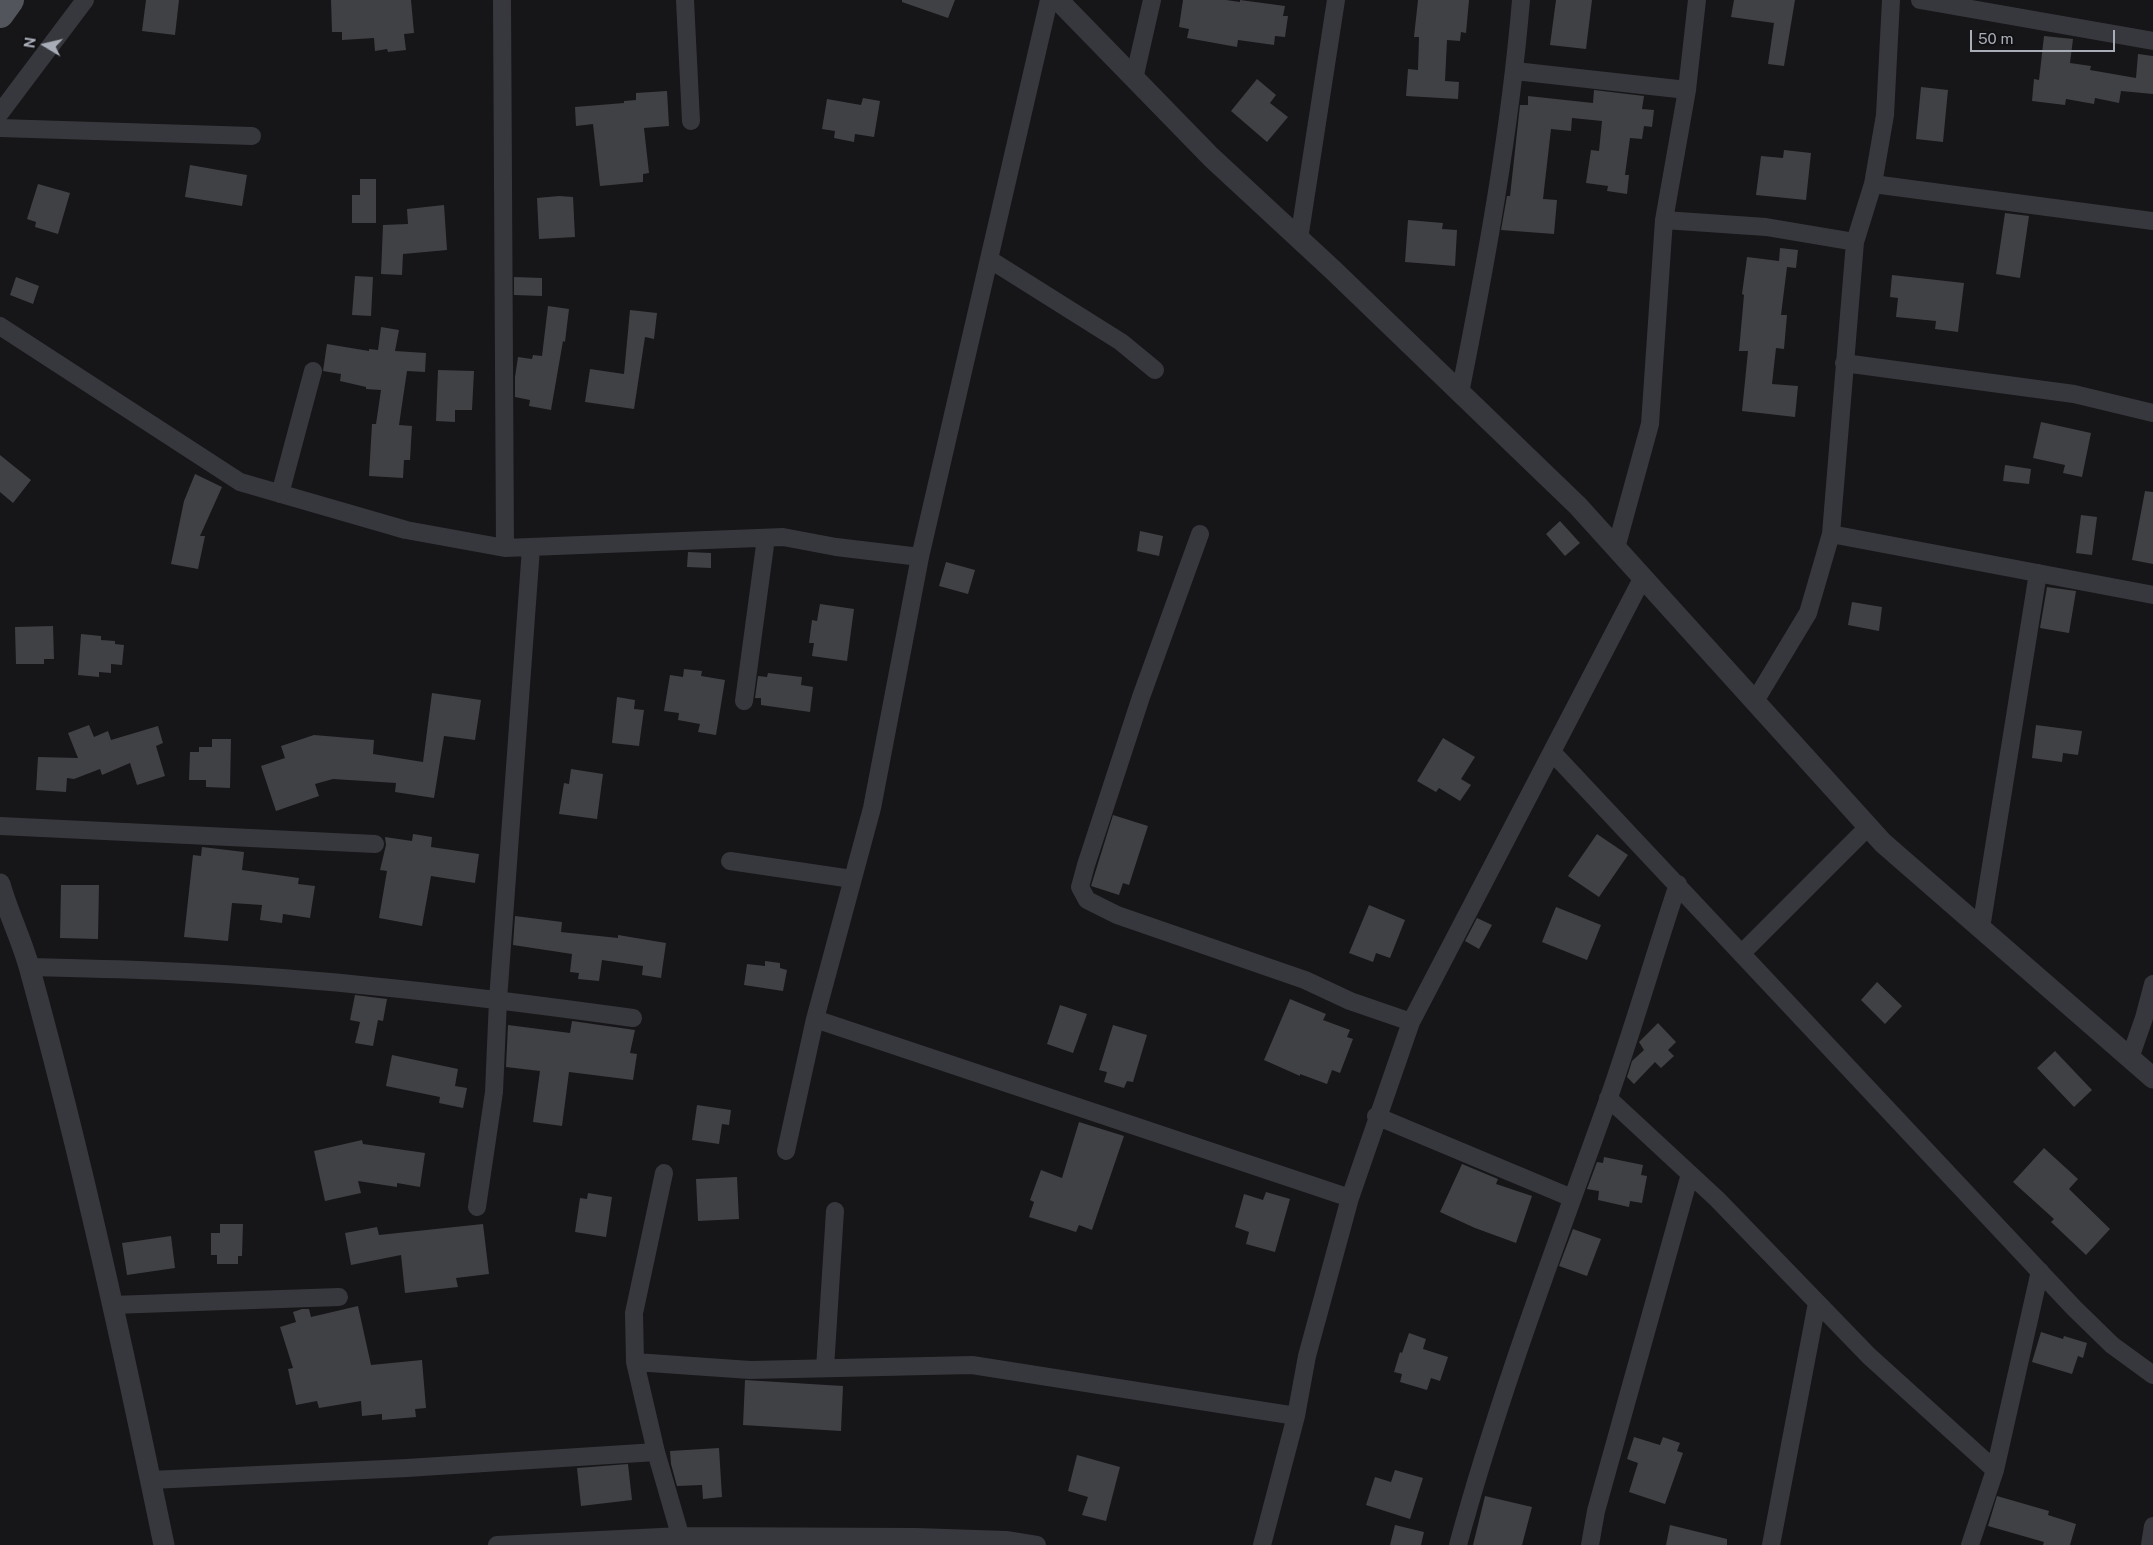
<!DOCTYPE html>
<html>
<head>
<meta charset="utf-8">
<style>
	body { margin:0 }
	#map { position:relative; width:2153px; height:1545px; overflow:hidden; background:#161618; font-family:"Public Sans",sans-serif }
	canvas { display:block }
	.north { position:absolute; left:20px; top:20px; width:50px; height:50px; -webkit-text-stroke:4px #111113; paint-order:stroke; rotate:279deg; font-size:14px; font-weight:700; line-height:20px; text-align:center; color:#a8adb8 }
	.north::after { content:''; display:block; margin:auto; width:18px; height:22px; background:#a8adb8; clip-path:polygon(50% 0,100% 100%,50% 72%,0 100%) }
	.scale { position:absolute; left:1970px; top:30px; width:145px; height:22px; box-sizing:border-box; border:2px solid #a8adb8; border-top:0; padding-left:6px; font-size:15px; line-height:18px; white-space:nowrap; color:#a8adb8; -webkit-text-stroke:4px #111113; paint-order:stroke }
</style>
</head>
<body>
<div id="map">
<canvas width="2153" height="1545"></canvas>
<div class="north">N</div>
<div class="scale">50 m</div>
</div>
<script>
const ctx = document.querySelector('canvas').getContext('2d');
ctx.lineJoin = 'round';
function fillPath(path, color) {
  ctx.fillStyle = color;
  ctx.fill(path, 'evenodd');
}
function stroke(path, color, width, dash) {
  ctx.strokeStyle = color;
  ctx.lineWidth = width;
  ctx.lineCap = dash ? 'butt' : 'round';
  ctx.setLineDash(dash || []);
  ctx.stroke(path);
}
fillPath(new Path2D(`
	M146 0H179L175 35 142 31Z
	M331 0H411L414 33 404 34 406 50 388 52 387 49 375 51 374 38 342 40V32H332Z
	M902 0H955L948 18 902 2Z
	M1183 0H1226L1240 2V0L1285 6 1283 16H1288L1285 37 1275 36 1274 45 1238 40 1237 47 1187 38 1189 29 1179 27Z
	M1418 0H1469L1466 33 1461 32 1460 41 1447 40 1445 81 1459 82 1458 99 1406 96 1408 69 1418 70 1419 37H1414Z
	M1556 0H1592L1586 49 1550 45Z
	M1734 0H1795L1784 66 1768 64 1774 23 1731 17Z
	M2044 36 2073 39 2070 63 2091 66 2090 70 2136 78 2138 54 2153 56V94L2121 91 2119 103 2095 98 2094 104 2066 99 2065 105 2032 101 2034 79 2039 80Z
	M1257 79 1276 95 1270 103 1288 117 1267 142 1231 111Z
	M1921 87 1948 90 1943 142 1916 139Z
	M1594 90 1644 96 1642 109 1654 110 1652 127 1644 126 1642 139 1630 138 1625 175H1629L1627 194 1607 191 1608 186 1586 183 1591 150 1599 151 1602 121 1572 118 1571 131 1551 129 1543 199 1557 200 1554 234 1501 230 1507 196H1510L1520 105H1528V96L1593 103Z
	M667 91 669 126 644 128 649 173 643 174V182L600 186 593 124 576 126 575 107 624 103V101L636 100V93Z
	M863 98 880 101 874 137 855 134 854 142 834 138 835 131 822 129 827 99 861 105Z
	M1784 150 1811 153 1806 200 1756 195 1761 156 1783 158Z
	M190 165 247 175 242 206 185 197Z
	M360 179H376V223H352V195H360Z
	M38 184 70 193 58 234 35 227 36 222 27 219Z
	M559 196 573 197 575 237 539 239 537 198Z
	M444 205 447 250 403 254 402 275 381 274 383 225 408 224 407 209Z
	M2005 213 2029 216 2020 278 1996 274Z
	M1408 220 1443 223 1442 229 1457 230 1455 266 1405 262Z
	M1780 248 1798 250 1796 268 1787 267 1781 315H1787L1784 349 1776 348 1772 384 1798 386 1795 417 1742 411 1748 351H1739L1744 295 1742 294 1747 257 1779 261Z
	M1892 275 1964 283 1958 332 1935 329 1936 321 1896 317 1898 298 1890 297Z
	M355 276 373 277 371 316 352 315Z
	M16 277 39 286 33 304 10 295Z
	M514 277 542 278V296L514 295Z
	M548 306 569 309 565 342 563 341 551 410 529 406 530 400 515 397V377L518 357 532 359 533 355 542 356Z
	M630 310 657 313 654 339 645 337 634 409 585 402 590 369 624 374Z
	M381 327 399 330 395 351 426 353 425 372 407 371 399 425 412 426 410 460H404L403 478 369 476 372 424H376L381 390 366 389V387L340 381 341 374 323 371 327 344 369 351V349L378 350Z
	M438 370 474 371 472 410H455V422L436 421Z
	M2041 422 2091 433 2082 477 2063 473 2065 465 2033 458Z
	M0 455 31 480 13 503 0 492Z
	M2005 465 2031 469 2029 484 2003 481Z
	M195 474 222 487 200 536H205L198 569 171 564 184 501Z
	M2145 491 2153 492V564L2132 560Z
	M2081 515 2097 517 2092 555 2076 553Z
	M1560 521 1580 543 1565 556 1546 534Z
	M1140 531 1163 536 1159 556 1137 551Z
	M688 552 711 553V568L687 567Z
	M946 562 975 570 968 594 939 586Z
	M2047 587 2076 591 2069 633 2040 628Z
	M1852 602 1882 607 1879 631 1848 625Z
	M820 604 854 609 847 661 812 656 814 643H809L812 620 817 621Z
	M53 626 54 659H44V664H16L15 627Z
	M81 634 101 636V640L115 641V644L124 645 122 665 111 664V673L99 672V677L78 675Z
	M684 669 702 671 701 676 725 680 716 735 698 732 700 724 678 720 679 713 664 711 670 675 683 677Z
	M768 673 802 677 801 685 813 687 810 712 761 705V698H755L758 676 767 677Z
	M432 693 481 700 475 740 444 736 434 798 395 792 396 783 333 779 315 784 319 796 276 811 261 766 285 758 281 746 314 735 374 740 373 754 423 762Z
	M617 697 635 700 634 709 644 710 639 746 612 743Z
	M89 725 94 737 108 731 111 740 158 726 163 743 156 746 165 776 137 785 130 763 102 775 100 769 74 779 67 778 66 792 36 790 38 757 78 758 68 733Z
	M2036 725 2082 731 2078 755 2063 753 2062 762 2032 758Z
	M1443 738 1475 757 1461 779 1471 785 1460 801 1439 788 1436 792 1417 781Z
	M212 739H231L230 788 206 787V780H189L190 752H199V747H212Z
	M571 769 603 774 597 819 559 814 564 783 569 784Z
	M1113 815 1148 826 1129 885 1123 883 1119 895 1091 886Z
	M413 834 432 837 431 847 479 854 475 883 431 876 422 926 379 918 387 871 380 870 386 845 385 837 412 841Z
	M1597 834 1628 855 1599 897 1568 876Z
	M202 847 244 852 242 870 299 878 298 884 315 886 310 918 283 914 282 923 260 920 262 905 232 903 228 941 184 937 193 855 201 856Z
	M61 885H99L98 939 60 938Z
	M1369 905 1405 920 1390 958 1376 953 1373 962 1349 953Z
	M1556 907 1601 925 1587 960 1542 942Z
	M515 916 562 922 561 932 618 938V935L666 943 661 978 642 975 643 966 602 960 599 981 578 979 579 973 570 972 572 954 513 945Z
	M1477 918 1492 925 1479 949 1465 941Z
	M765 961 780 963V968L787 970 783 991 744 985 747 964 765 966Z
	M1877 982 1902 1006 1885 1024 1861 1000Z
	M355 995 387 999 383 1021 378 1020 373 1046 355 1043 360 1022 350 1020Z
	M1290 999 1326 1014 1323 1020 1350 1030 1347 1037 1353 1039 1340 1073 1332 1070 1327 1084 1300 1074V1076L1264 1060Z
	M1060 1005 1087 1014 1073 1053 1047 1044Z
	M572 1021 635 1030 630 1053 637 1054 633 1080 569 1072 562 1126 533 1122 540 1071 506 1067 508 1025 570 1033Z
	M1658 1023 1676 1042 1668 1050 1674 1056 1661 1068 1655 1062 1634 1084 1627 1077 1632 1061 1644 1050 1639 1042Z
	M1113 1025 1147 1035 1133 1082 1127 1081 1124 1088 1104 1082 1107 1072 1099 1070Z
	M2055 1051 2092 1090 2074 1107 2037 1068Z
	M392 1055 458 1069 455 1086 467 1088 463 1108 439 1103 440 1097 386 1086Z
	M697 1105 731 1110 729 1125 722 1124 719 1144 692 1140Z
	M1079 1122 1124 1136 1092 1230 1079 1225 1076 1232 1029 1217 1034 1202 1030 1200 1041 1170 1062 1178Z
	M362 1140 363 1144 425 1153 420 1187 397 1183V1187L358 1181 361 1193 325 1201 314 1151Z
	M2044 1148 2078 1179 2069 1189 2110 1229 2086 1255 2051 1222 2054 1219 2013 1182Z
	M1604 1157 1643 1165 1641 1175 1647 1176 1642 1203 1630 1201 1629 1207 1598 1200 1599 1191 1587 1189 1597 1162 1603 1163Z
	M1462 1164 1498 1179 1496 1184 1532 1196 1516 1243 1475 1228 1440 1212Z
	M737 1177 739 1219 698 1221 696 1179Z
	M1266 1192 1290 1199 1275 1252 1246 1244 1249 1232 1235 1227 1244 1194 1263 1200Z
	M588 1193 612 1197 606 1237 575 1232 580 1198 587 1199Z
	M220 1224H243L242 1256H238V1264H217V1255H211V1233H220Z
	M483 1224 489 1274 456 1278 458 1287 405 1293 401 1255 351 1265 345 1233 377 1227 379 1235Z
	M1573 1229 1601 1239 1587 1276 1559 1266Z
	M171 1236 175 1268 127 1275 122 1243Z
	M358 1306 371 1365 422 1360 426 1408 415 1409 416 1417 382 1420V1414L362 1416 361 1401 319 1408 317 1401 296 1405 288 1369 293 1368 280 1327 296 1322 293 1312 302 1309H309L311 1317Z
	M2041 1332 2063 1339 2064 1336 2087 1343 2083 1358 2078 1356 2072 1374 2032 1362Z
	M1409 1333 1426 1339 1423 1349 1448 1357 1440 1381 1431 1378 1427 1390 1400 1382 1402 1374 1394 1372 1400 1352 1402 1353Z
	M745 1380 843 1386 841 1431 743 1425Z
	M1634 1437 1660 1445 1663 1437 1680 1443 1677 1451 1683 1453 1665 1504 1629 1492 1638 1463 1627 1459Z
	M719 1448 722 1497 703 1499 702 1485 677 1486 671 1464 670 1451Z
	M1077 1455 1120 1467 1106 1521 1082 1515 1088 1497 1068 1491Z
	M628 1464 632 1500 581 1506 577 1468Z
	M1395 1470 1423 1478 1410 1519 1366 1505 1375 1477 1391 1482Z
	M1485 1496 1532 1507 1522 1545H1473Z
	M1997 1496 2049 1511 2048 1515 2076 1524 2070 1545H2043L2044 1542 1988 1526Z
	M1395 1525 1424 1532 1421 1545H1390Z
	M1670 1525 1727 1539V1545H1666Z`), '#404145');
stroke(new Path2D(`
	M502 0 505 548
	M685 0 691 121
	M1920 0 2153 41
	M1515 71 1687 90
	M1134 79 1152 0
	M0 113 85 0
	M0 128 252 136
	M1873 184 2153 221
	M1664 220 1766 227 1855 242
	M1299 239 1336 0
	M989 259 1121 342 1155 370
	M0 326 240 482 406 530 505 548 783 537 836 547 920 557
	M1844 363 2074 394 2153 413
	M1460 393C1486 263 1510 132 1521 0
	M280 494 313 371
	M1200 534 1141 697 1086 865 1080 887 1087 900 1117 915 1305 980 1350 1001 1411 1022
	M1831 534 2153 595
	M1616 548 1650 424 1664 220 1687 90 1697 0
	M744 701 766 538
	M1755 701 1808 613 1831 534 1855 242 1873 184 1885 115 1891 0
	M1552 752 2074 1308 2112 1345 2153 1375
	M0 826 375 844
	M730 861 852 879
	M1981 928 2038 573
	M1742 953 1869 826
	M29 967C114 969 199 971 283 978 400 987 517 1002 633 1018
	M815 1019 1350 1198
	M2130 1058 2144 1018 2153 984
	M1608 1098 1717 1199 1869 1356 1995 1470
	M1376 1116 1572 1198
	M786 1151 815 1019 872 808 920 557 1049 0
	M477 1207 494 1092 498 1000 531 548
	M112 1305 339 1297
	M635 1362 750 1370 972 1365 1296 1416
	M825 1368 835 1211
	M656 1452 683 1545
	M151 1480 407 1468 656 1452 635 1362 634 1313 664 1173
	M497 1545 681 1536 916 1537 1006 1540 1037 1545
	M1262 1545 1296 1416 1307 1356 1350 1198 1411 1022 1643 577
	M1458 1545C1499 1394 1555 1248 1608 1100 1633 1029 1654 956 1678 884
	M1590 1545 1596 1511 1690 1174
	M1771 1545 1817 1303
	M1970 1545 1995 1470 2040 1271
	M2150 1545 2153 1526`), '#37383d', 18);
stroke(new Path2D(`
	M1058 0 1211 157 1333 270 1578 506 1883 843 2153 1078
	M0 884C8 913 22 940 30 970 82 1159 124 1352 164 1545`), '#37383d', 21);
stroke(new Path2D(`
	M0 14 10 0`), '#53555c', 28);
</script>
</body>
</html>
